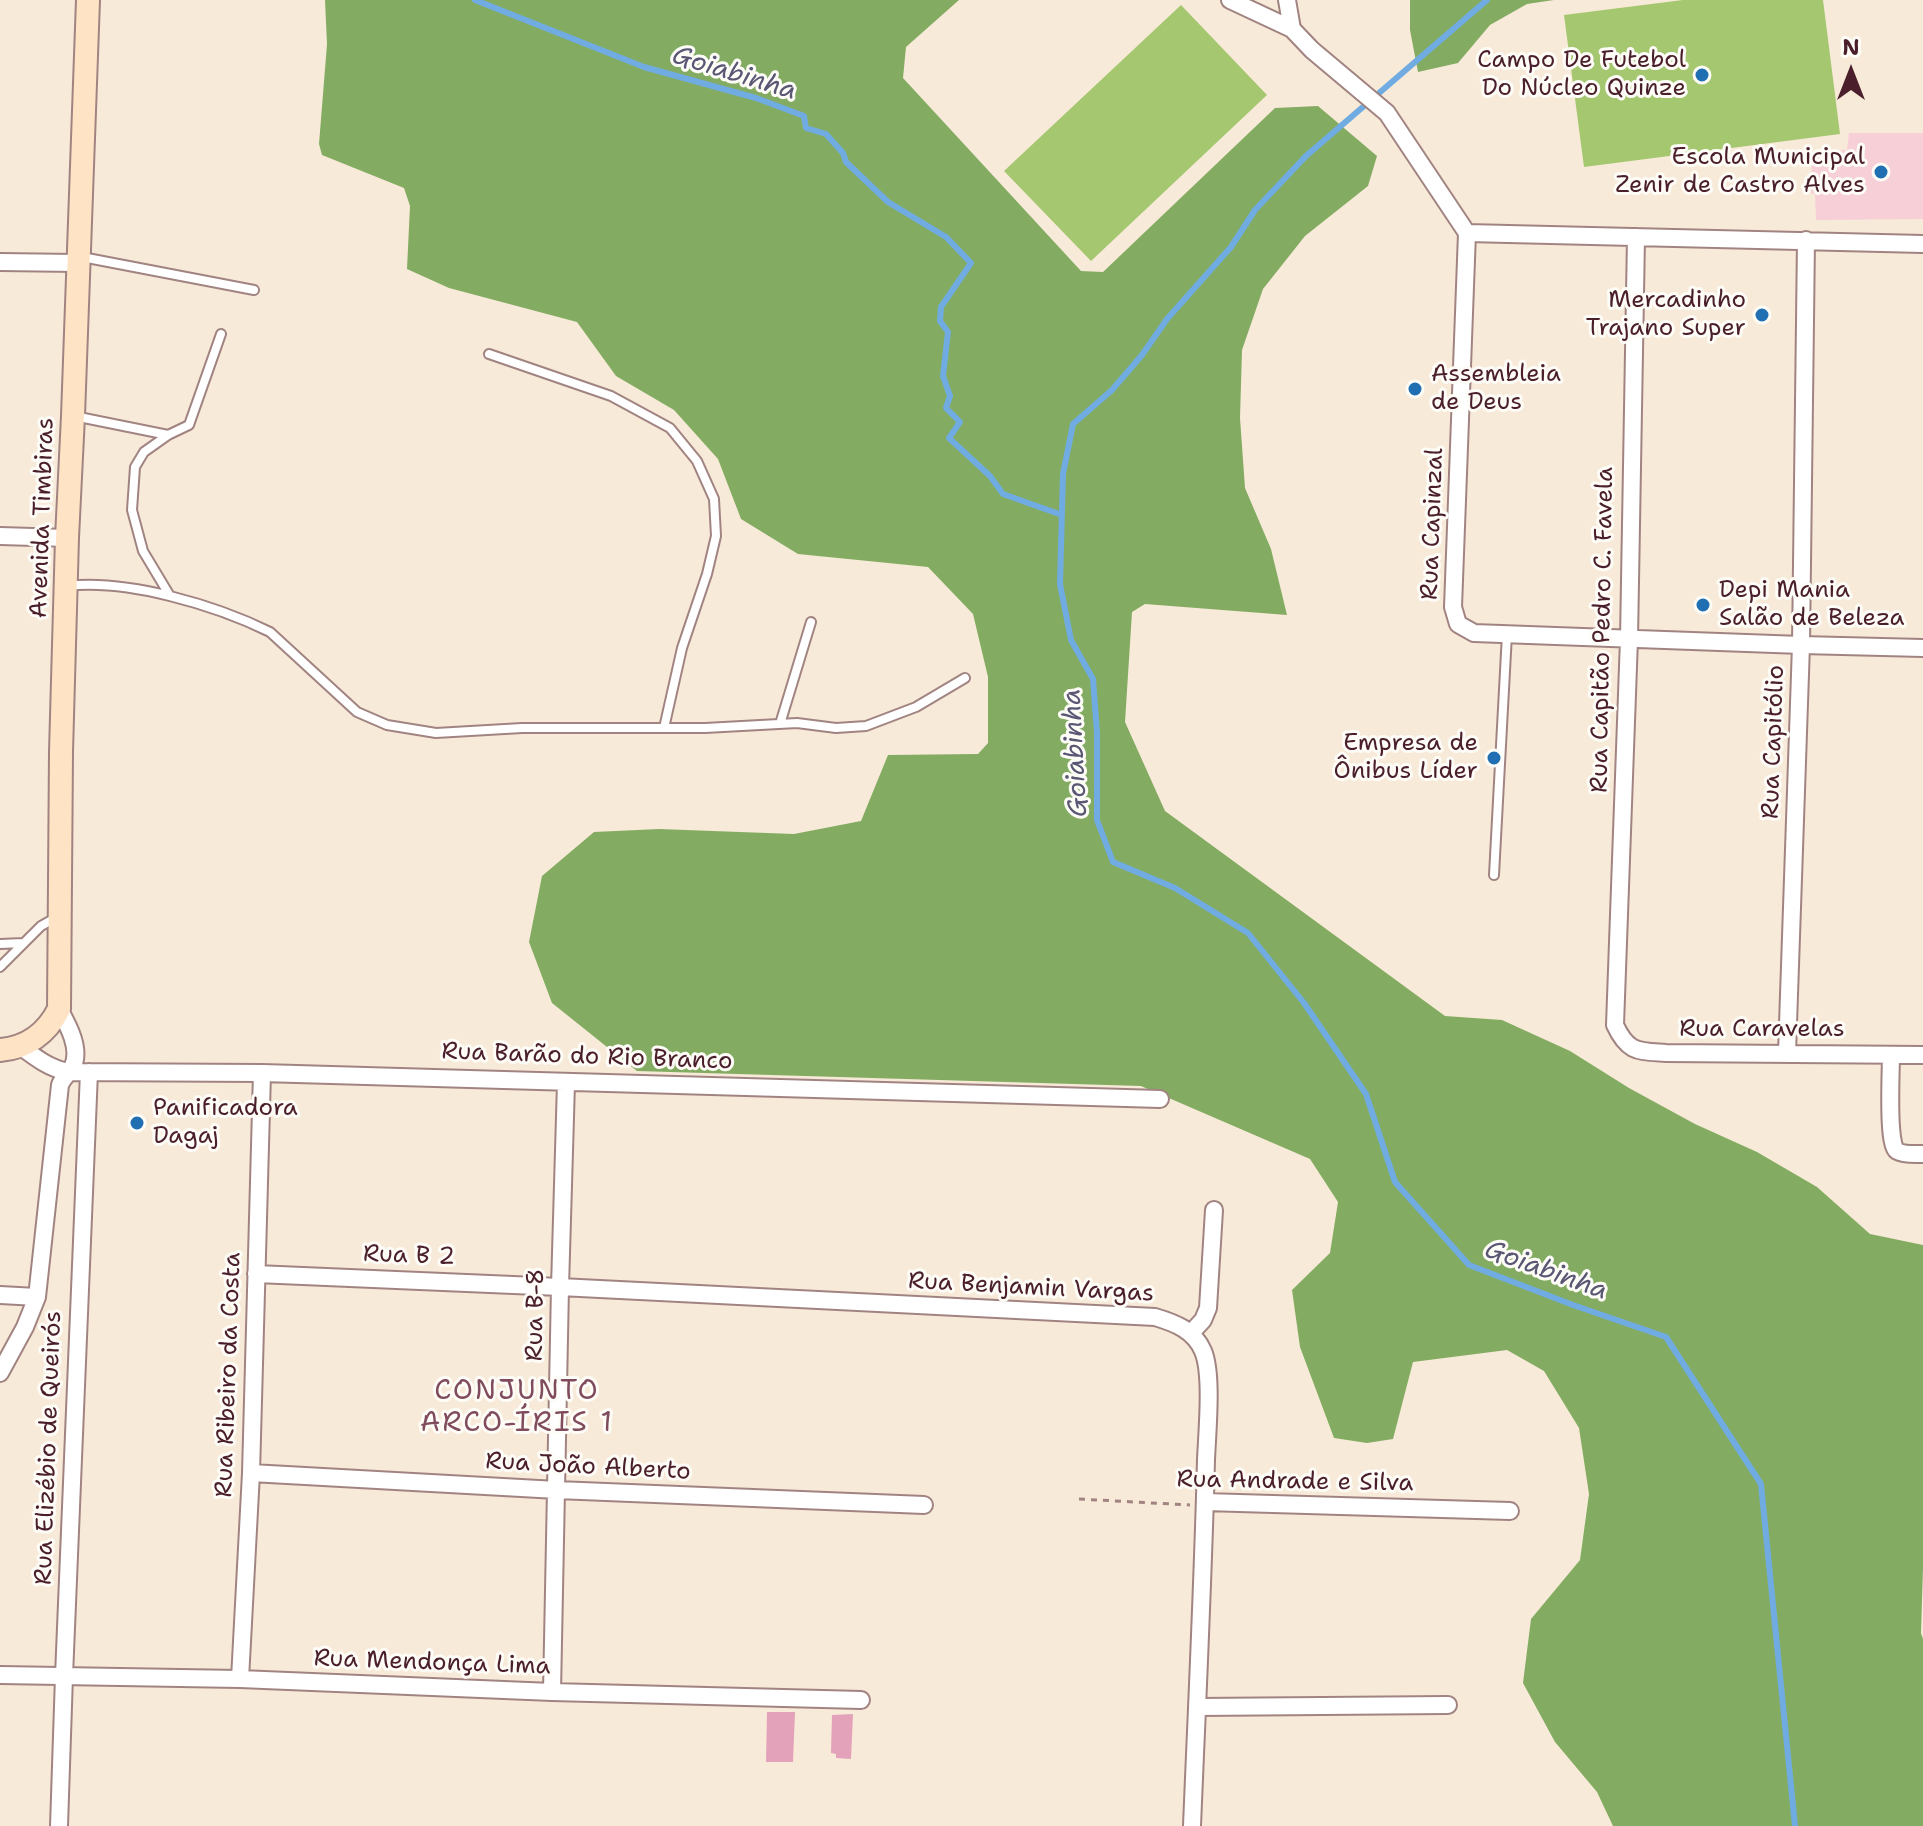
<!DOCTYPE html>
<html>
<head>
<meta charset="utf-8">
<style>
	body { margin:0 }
	#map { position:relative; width:1923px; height:1826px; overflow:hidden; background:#f8ead8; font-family:"Shantell Sans",sans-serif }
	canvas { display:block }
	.north { position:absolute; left:1811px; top:32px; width:80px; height:80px; -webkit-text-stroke:6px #fdfcf7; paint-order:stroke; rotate:0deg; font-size:22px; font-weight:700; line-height:32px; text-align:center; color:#4a1f2b }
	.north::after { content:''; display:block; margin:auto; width:28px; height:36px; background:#4a1f2b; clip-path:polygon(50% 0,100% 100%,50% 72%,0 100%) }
</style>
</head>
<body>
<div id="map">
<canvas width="1923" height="1826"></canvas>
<div class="north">N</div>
</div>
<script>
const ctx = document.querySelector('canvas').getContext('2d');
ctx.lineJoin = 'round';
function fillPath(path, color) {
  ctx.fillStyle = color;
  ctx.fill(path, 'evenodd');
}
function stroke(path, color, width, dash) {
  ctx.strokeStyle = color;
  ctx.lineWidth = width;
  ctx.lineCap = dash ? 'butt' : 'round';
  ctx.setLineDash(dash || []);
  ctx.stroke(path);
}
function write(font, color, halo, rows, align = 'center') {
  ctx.font = font + ' "Shantell Sans",sans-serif';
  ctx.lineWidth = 6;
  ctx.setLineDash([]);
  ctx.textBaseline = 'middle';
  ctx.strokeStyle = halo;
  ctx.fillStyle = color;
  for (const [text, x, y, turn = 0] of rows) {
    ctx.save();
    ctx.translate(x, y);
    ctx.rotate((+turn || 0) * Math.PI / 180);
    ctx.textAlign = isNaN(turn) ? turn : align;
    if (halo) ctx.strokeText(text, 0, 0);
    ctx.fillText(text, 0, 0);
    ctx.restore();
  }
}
fillPath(new Path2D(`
	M1849 133H1923V219L1816 220 1815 194H1811L1812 152 1847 150Z`), '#f6cfd7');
fillPath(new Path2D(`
	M1683 0H1823L1840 134 1584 167 1564 15Z
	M1181 5 1267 95 1091 261 1004 171Z`), '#a4c770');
fillPath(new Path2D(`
	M325 0H959L906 47 903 78 1081 271 1103 272 1275 108 1318 106 1377 156 1368 186 1305 236 1263 289 1242 350 1240 418 1245 488 1271 549 1287 615 1145 604 1132 612 1125 722 1165 811 1445 1016 1502 1020 1570 1051 1629 1088 1695 1124 1757 1152 1817 1187 1870 1234 1923 1245V1568L1921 1633 1923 1639V1826H1613L1597 1792 1555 1742 1523 1683 1531 1619 1580 1560 1589 1494 1579 1428 1544 1371 1507 1350 1413 1362 1393 1439 1367 1443 1334 1438 1300 1347 1292 1290 1330 1253 1338 1202 1310 1159 1141 1086 637 1071 552 1003 529 942 542 876 594 832 659 829 794 834 861 821 888 755 978 754 988 743V677L973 614 928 567 798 554 741 519 718 459 674 410 616 376 577 322 449 288 407 269 410 206 404 188 322 155 319 144 327 44Z
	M1410 0H1554L1527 4 1490 25 1458 63 1418 72 1410 30Z`), '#83ac62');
stroke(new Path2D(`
	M475 0 644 67 756 98 804 116 806 128 826 134 843 153 846 162 888 202 946 237 971 263 941 307 940 321 948 332 943 376 950 396 946 408 960 422 949 438 990 476 1003 494 1062 515
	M1487 0 1306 156 1255 210 1231 247 1167 319 1142 355 1112 390 1073 424 1063 474 1060 584 1071 640 1093 679 1097 732V820L1113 862 1175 888 1248 933 1304 1003 1366 1094 1395 1182 1469 1265 1573 1305 1666 1337 1761 1484 1795 1826`), '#70ace1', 6);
fillPath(new Path2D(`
	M767 1712H795L793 1762H766Z
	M853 1714 851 1759 836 1758V1754L831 1753 832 1715Z`), '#e3a1ba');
const lane = new Path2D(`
	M82 257 254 290
	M489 354 611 396 670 428 697 461 714 499 716 536 707 574 682 648 664 728
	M74 416 168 435
	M67 586C128 579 215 605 270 632L357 712 387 725 436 733 522 728H705L797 723 836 728 866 726 916 707 965 678
	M170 596 143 551 132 510 135 467 144 452 168 435 189 425 221 334
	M780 724 811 622
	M1494 875 1507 634
	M0 944 23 943
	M0 967 41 926 57 917`);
const street = new Path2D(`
	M1230 0 1292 29
	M1287 0 1292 29 1312 50 1387 113 1467 233
	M1467 233 1453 607 1458 624 1474 633 1801 645 1923 648
	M1467 233 1923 244
	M1636 237 1629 639 1615 1025C1628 1053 1638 1051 1666 1053L1923 1055
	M0 262 77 263
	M0 536 67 538
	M20 1046C36 1058 49 1068 68 1072L262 1073 1160 1099
	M1787 1053 1801 645 1806 240
	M1891 1055C1891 1070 1887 1145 1897 1151 1904 1155 1916 1154 1923 1154
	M256 1274 560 1287 1155 1317C1175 1323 1194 1330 1203 1351 1213 1374 1207 1433 1206 1460 1203 1582 1197 1704 1192 1826
	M0 1295 37 1297
	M1191 1333 1203 1320 1208 1308 1214 1210
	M0 1373 25 1327 37 1297 60 1085C63 1077 68 1075 72 1068 82 1050 68 1025 59 1009
	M251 1473 557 1490 924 1505
	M1205 1502 1510 1511
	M0 1675 240 1679 552 1692 861 1700
	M240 1679 251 1473 262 1073
	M552 1692 560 1287 566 1083
	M1197 1707 1448 1705
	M59 1826 64 1676 89 1072`);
const secondary = new Path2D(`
	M0 1050C27 1048 47 1033 59 1009L61 752 67 538 73 416 88 0`);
stroke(lane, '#a18482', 12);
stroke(street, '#a18482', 20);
stroke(secondary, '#a18482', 26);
stroke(new Path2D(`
	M1079 1499 1190 1505`), '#a18482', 3, [6, 6]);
stroke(lane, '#fff', 8);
stroke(street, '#fff', 16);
stroke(secondary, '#fee4c5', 22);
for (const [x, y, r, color] of [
	[1702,75,8,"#1f6fb2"],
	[1881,172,8,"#1f6fb2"],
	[1762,315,8,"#1f6fb2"],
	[1415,389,8,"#1f6fb2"],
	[1703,605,8,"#1f6fb2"],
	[1494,758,8,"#1f6fb2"],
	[137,1123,8,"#1f6fb2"]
]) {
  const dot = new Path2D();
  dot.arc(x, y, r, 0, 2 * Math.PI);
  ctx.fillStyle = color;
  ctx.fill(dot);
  stroke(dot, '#fdfcf7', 3);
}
write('24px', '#4a1f2b', '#fdfcf7', [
	["Campo De Futebol",1686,61],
	["Do Núcleo Quinze",1686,89],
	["Escola Municipal",1865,158],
	["Zenir de Castro Alves",1865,186],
	["Mercadinho",1746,301],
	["Trajano Super",1746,329],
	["Assembleia",1431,375,"left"],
	["de Deus",1431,403,"left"],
	["Depi Mania",1719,591,"left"],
	["Salão de Beleza",1719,619,"left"],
	["Empresa de",1478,744],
	["Ônibus Líder",1478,772],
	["Panificadora",153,1109,"left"],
	["Dagaj",153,1137,"left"]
], 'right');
write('24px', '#4a1f2b', '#fdfcf7', [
	["Avenida Timbiras",43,518,-88],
	["Rua Capinzal",1433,524,-88],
	["Rua Capitão Pedro C. Favela",1603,630,-89],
	["Rua Capitólio",1774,742,-88],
	["Rua Caravelas",1762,1030],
	["Rua Barão do Rio Branco",587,1057,2],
	["Rua B 2",409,1256,2],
	["Rua Benjamin Vargas",1031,1288,3],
	["Rua B-8",536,1315,-89],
	["Rua Ribeiro da Costa",229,1375,-88],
	["Rua Elizébio de Queirós",49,1448,-88],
	["Rua João Alberto",588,1467,3],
	["Rua Andrade e Silva",1295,1482,1],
	["Rua Mendonça Lima",432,1663,2]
]);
write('italic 26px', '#595774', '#fdfcf7', [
	["Goiabinha",734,74,17],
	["Goiabinha",1076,753,-93],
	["Goiabinha",1546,1271,20]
]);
ctx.letterSpacing = '2px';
write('28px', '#804c5d', '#fdfcf7', [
	["CONJUNTO",517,1392],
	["ARCO-ÍRIS 1",517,1424]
]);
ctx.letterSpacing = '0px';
</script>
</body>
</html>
